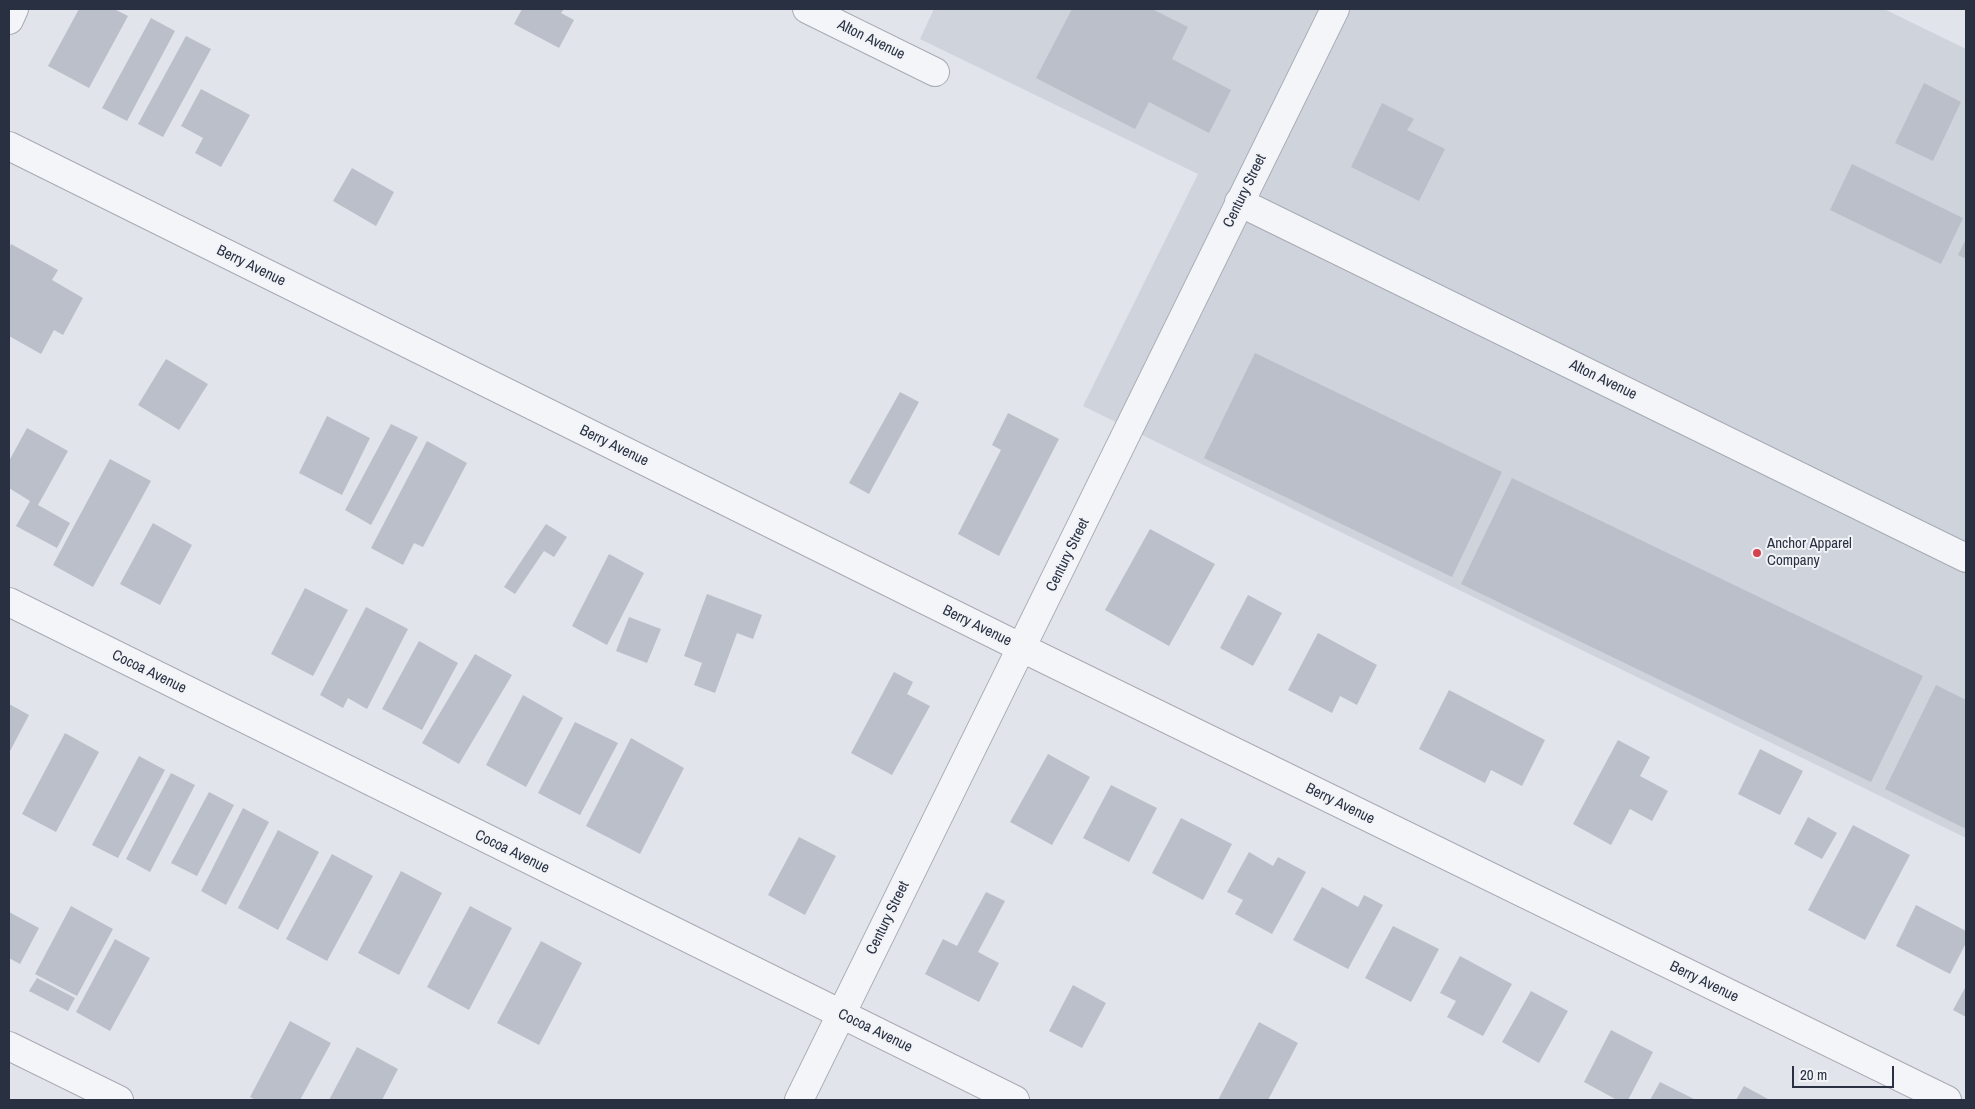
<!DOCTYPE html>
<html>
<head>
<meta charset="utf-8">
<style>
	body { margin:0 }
	#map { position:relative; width:1975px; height:1109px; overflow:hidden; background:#e1e4ea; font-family:"Archivo Narrow",sans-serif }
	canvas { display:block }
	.frame { position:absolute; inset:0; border:10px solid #283042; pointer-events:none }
	.scale { position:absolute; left:1792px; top:1066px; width:102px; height:22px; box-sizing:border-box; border:2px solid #283042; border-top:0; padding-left:6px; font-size:15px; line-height:18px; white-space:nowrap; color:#283042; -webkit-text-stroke:4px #f1f3f7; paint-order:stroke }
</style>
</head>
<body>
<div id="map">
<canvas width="1975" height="1109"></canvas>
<div class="frame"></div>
<div class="scale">20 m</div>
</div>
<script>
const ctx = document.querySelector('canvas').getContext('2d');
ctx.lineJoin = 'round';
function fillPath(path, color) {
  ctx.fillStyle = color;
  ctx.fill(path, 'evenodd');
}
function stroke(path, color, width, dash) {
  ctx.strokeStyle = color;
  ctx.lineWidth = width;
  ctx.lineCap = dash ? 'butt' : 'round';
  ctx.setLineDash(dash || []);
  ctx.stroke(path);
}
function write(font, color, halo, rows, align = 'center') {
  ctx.font = font + ' "Archivo Narrow",sans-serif';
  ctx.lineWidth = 4;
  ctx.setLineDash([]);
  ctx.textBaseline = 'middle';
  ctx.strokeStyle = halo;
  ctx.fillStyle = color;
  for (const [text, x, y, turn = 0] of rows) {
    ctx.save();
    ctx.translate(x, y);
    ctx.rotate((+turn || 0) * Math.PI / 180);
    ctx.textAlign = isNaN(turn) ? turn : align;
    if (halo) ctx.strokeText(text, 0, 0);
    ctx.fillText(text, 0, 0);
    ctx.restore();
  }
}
fillPath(new Path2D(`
	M934 9H1884L1966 49V838L1083 406 1198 174 920 39Z`), '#cfd3dc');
fillPath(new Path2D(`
	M79 9H114L128 16 89 88 48 66Z
	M522 9H564L561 13 574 20 559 48 514 24Z
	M1072 9H1152L1188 27 1172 59 1231 90 1209 133 1149 102 1135 129 1036 78Z
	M151 18 175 31 127 121 102 108Z
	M186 36 211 49 163 137 138 124Z
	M1924 83 1961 102 1933 161 1895 143Z
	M201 89 250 115 221 167 195 153 203 138 181 126Z
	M1382 103 1414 119 1407 130 1445 149 1419 201 1351 167Z
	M1852 164 1963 218 1941 264 1830 210Z
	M352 168 394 192 376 226 333 201Z
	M1966 239V259L1958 255Z
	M11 244 58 270 52 280 83 298 63 335 54 330 41 354 9 336V249Z
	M1255 353 1502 472 1452 577 1204 458Z
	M166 359 208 384 179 430 138 405Z
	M900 392 919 402 869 494 849 483Z
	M1008 413 1059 439 999 556 958 534 1001 450 992 445Z
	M327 416 370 438 342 495 299 473Z
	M391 424 418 437 371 525 345 510Z
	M27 428 68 451 38 505 70 523 57 548 16 526 30 501 9 488V461Z
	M427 441 467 463 423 547 414 543 403 565 371 548Z
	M110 459 151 481 93 587 53 565Z
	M1512 478 1923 676 1871 782 1461 584Z
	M153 523 192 545 160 605 120 584Z
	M546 524 567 537 554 557 544 551 515 594 504 587Z
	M1150 529 1215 564 1169 646 1105 610Z
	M609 554 644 573 607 645 572 626Z
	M305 588 348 610 313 676 271 654Z
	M707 594 762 615 753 639 737 633 715 693 694 685 702 663 684 656Z
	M1248 595 1282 613 1253 666 1220 648Z
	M366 607 408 629 367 709 348 698 343 708 320 695Z
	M629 617 661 629 647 663 616 651Z
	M1318 633 1377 665 1357 705 1340 696 1332 713 1288 690Z
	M419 641 458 663 422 730 382 709Z
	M475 654 512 675 459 764 422 743Z
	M894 672 913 682 907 694 930 706 892 775 851 753Z
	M1936 685 1966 700V829L1885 789Z
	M1449 690 1545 740 1522 786 1491 770 1485 783 1419 749Z
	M523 695 563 718 526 787 486 765Z
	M9 704 29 715 9 753Z
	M575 722 618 743 580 815 538 793Z
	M65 733 99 752 56 832 22 814Z
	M631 738 684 768 640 854 586 826Z
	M1618 740 1650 757 1640 776 1668 791 1652 821 1630 809 1611 845 1573 824Z
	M1760 749 1803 771 1780 815 1738 794Z
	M1048 754 1090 777 1052 845 1010 822Z
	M139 756 165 770 118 858 92 845Z
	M171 773 195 785 150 872 126 859Z
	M1111 785 1157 808 1129 862 1083 838Z
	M209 792 234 805 197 876 171 863Z
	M243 808 269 822 226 905 201 891Z
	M1808 817 1837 833 1822 859 1794 844Z
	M1181 818 1232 844 1203 900 1152 873Z
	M1853 825 1910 855 1865 940 1808 910Z
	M278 830 319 852 278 930 238 908Z
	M799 837 836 856 805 915 768 895Z
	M1249 852 1273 866 1278 857 1306 872 1272 934 1235 914 1243 900 1227 892Z
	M332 854 373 876 327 961 286 939Z
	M401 871 442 893 399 975 358 953Z
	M1322 887 1358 907 1364 895 1383 905 1348 969 1293 940Z
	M986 892 1005 901 978 952 999 963 979 1002 925 974 943 939 957 946Z
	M1916 905 1966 931V943L1950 974 1896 946Z
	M71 906 113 929 77 996 35 974Z
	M470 906 512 928 469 1010 427 987Z
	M9 912 39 928 20 964 9 958Z
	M1393 926 1439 949 1411 1002 1365 978Z
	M115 939 150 958 110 1031 76 1012Z
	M541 941 582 963 539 1045 497 1023Z
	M1460 956 1512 984 1483 1036 1447 1017 1456 1001 1440 993Z
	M37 978 75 998 68 1011 29 991Z
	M1073 985 1106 1003 1082 1048 1049 1031Z
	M1966 986V1017L1953 1010Z
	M1531 991 1568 1011 1539 1063 1502 1042Z
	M290 1021 331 1043 300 1100H256L250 1097Z
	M1259 1022 1298 1043 1268 1100H1218Z
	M1611 1030 1653 1052 1628 1100H1617L1584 1082Z
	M357 1047 398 1069 382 1100H329Z
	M1660 1082 1696 1100H1650Z
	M1744 1086 1768 1099V1100H1736Z`), '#bbbfca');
const minor = new Path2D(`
	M807 9 935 72
	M9 20 14 9
	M9 146 1022 648 1947 1100
	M1239 202 1966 558
	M9 602 1015 1100
	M9 1046 119 1100
	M799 1100 1335 9`);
stroke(minor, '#a6aab4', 30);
stroke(minor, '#f4f5f8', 28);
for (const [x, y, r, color] of [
	[1757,553,5,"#d3424d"]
]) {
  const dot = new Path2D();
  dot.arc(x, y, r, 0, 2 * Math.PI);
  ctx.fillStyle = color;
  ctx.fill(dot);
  stroke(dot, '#f1f3f7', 2);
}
write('15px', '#283042', '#f1f3f7', [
	["Alton Avenue",871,40,26],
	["Century Street",1245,191,-64],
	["Berry Avenue",251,266,26],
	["Alton Avenue",1603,380,26],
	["Berry Avenue",614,446,26],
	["Century Street",1068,555,-64],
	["Berry Avenue",977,626,26],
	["Cocoa Avenue",149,672,26],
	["Berry Avenue",1340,804,26],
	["Cocoa Avenue",512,852,26],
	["Century Street",888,918,-64],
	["Berry Avenue",1704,982,26],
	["Cocoa Avenue",875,1031,26]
]);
write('15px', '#283042', '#f1f3f7', [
	["Anchor Apparel",1767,544],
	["Company",1767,561]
], 'left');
</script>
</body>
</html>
